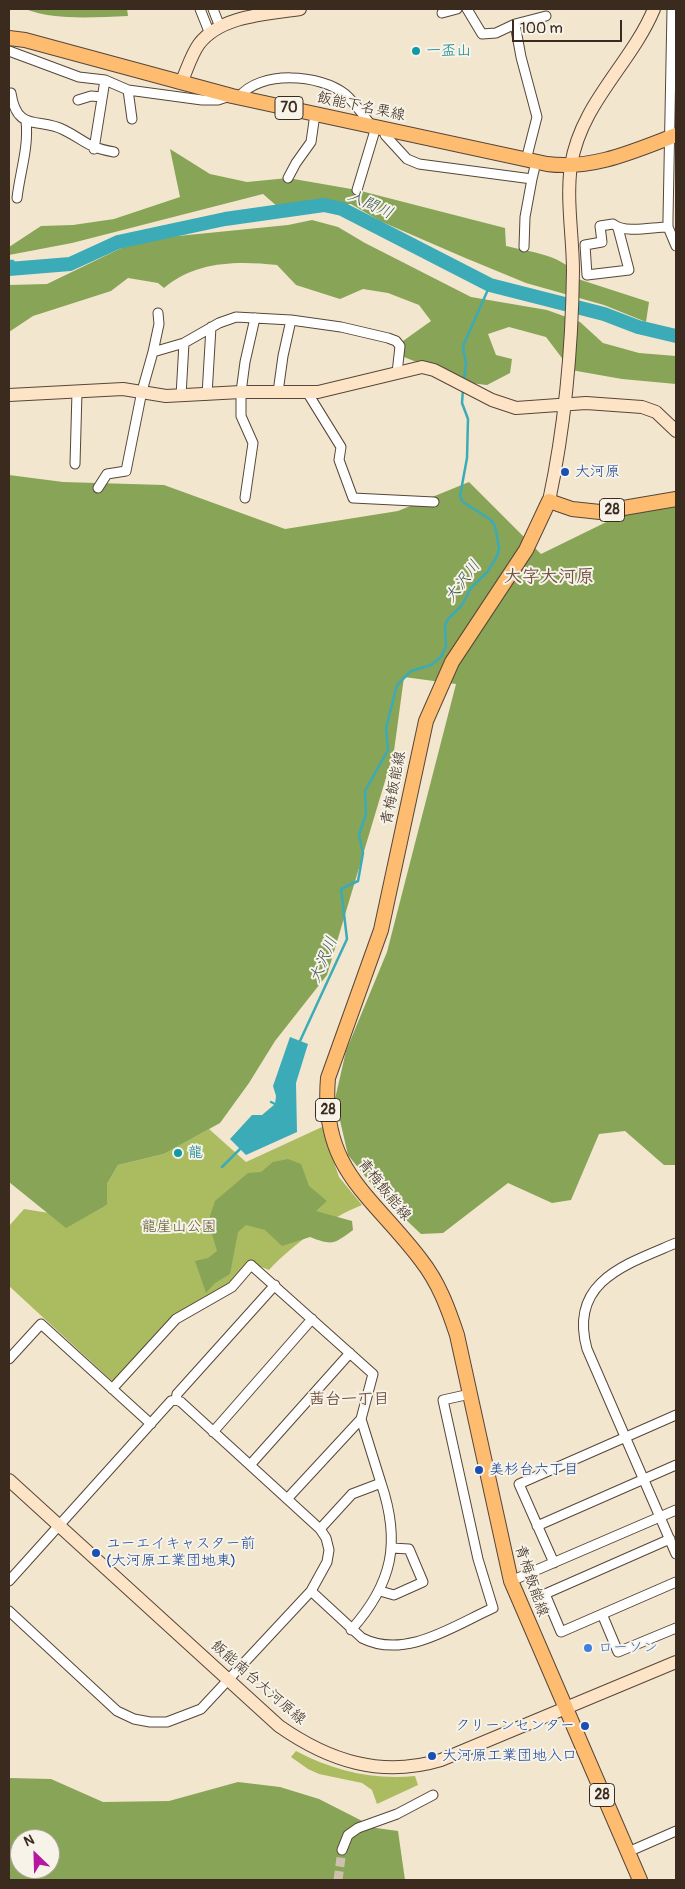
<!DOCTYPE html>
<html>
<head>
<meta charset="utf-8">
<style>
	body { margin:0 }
	#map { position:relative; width:685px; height:1889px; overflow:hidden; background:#f3e6cf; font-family:Pangolin,sans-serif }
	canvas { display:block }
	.frame { position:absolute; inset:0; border:10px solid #3b2a1e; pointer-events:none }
	.north { position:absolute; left:10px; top:1829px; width:50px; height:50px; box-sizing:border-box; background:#f7f3e8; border:1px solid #aca397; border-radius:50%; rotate:336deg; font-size:14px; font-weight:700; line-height:20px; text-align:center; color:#3b2a1e }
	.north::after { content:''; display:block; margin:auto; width:18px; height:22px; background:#b5179e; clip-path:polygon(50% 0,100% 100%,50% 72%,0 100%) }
	.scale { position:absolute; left:512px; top:20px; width:110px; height:22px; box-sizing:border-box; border:2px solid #3b2a1e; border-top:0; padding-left:6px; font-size:15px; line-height:18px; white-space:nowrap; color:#3b2a1e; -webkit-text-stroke:4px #f7f3e8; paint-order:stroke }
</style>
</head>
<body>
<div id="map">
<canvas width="685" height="1889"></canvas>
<div class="frame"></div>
<div class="north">N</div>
<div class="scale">100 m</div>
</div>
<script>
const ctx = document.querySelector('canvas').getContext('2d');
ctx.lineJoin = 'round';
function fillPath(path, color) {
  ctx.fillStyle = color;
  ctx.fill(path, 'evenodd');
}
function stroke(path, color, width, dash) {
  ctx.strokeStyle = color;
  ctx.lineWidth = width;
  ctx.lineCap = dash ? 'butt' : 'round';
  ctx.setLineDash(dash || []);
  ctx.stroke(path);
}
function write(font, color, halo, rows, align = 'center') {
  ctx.font = font + ' Pangolin,"Klee One",sans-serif';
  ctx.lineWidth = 4;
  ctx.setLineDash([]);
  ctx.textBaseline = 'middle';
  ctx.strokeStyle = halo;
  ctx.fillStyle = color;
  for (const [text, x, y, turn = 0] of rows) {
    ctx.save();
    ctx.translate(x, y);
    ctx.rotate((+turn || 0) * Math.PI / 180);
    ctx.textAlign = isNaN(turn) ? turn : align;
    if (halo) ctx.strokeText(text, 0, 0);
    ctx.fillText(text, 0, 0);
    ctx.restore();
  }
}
fillPath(new Path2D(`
	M322 1127 339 1177 362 1205C331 1217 292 1245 269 1270L259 1266 203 1300 116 1381H112L9 1286V1226L24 1209 49 1213 66 1227 107 1205V1184L118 1165 164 1154 209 1129 246 1162Z
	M296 1751C334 1771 372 1780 415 1776L418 1785 377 1804 372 1790 362 1783 319 1774 308 1769 291 1757Z`), '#abbc60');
fillPath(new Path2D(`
	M25 9H127L128 16C94 17 57 21 25 9Z
	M170 149 210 174 247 182 288 178 357 190 505 228 506 246C530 252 567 255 578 279L649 302 646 322 604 305 526 283 463 257 380 221 351 204 278 207 263 194 72 243 9 255V247L41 226 73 225 114 219 180 197Z
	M312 220 338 227 365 243 471 297 547 310 580 322 603 343 639 353 676 356V384L622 379 571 370 546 337 509 327 488 334 496 355 512 359 510 373 487 385 469 383 404 357 403 341 431 321 419 305 388 293 363 289 340 299 296 285 277 265C237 261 196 261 164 288L158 283 128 278 111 291 33 316 9 332V285L47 284 138 240 288 225Z
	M9 475 63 482 164 485 285 529 398 511 469 482 541 554 635 508 676 503V1165H664L625 1131 599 1134 571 1200 552 1203 508 1183 443 1233 421 1234 381 1196 348 1155 335 1099 346 1051 387 952 456 684 404 677 394 751 327 975 275 1041 249 1083 220 1123 164 1154 118 1165 107 1184V1205L66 1228 9 1182Z
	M288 1159 301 1164 309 1186 327 1201 316 1211 352 1221 353 1230C334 1244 333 1246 310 1237L282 1246 265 1230 246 1225 238 1232 230 1274 215 1283 206 1293 195 1261 208 1258 217 1251 211 1231 210 1216 215 1201 248 1173 261 1172 273 1162Z
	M9 1778 51 1779 103 1802 169 1801 238 1782 280 1787 319 1799 376 1828 398 1831 405 1880H9ZM20 1839H50V1869H20Z`), '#88a456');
fillPath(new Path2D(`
	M290 1037 308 1044 296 1083 297 1132 246 1155 230 1139 252 1115H262L275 1104 276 1096 273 1086Z`), '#3babb8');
stroke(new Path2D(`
	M9 261H13L18 268
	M464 381 466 364 463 346 490 285
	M300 1041 347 939 341 889 358 881 363 853 359 835 366 814 365 791 388 750 386 728 397 685 411 671 431 665 441 657 446 646 445 626 448 619 462 605 471 588 488 571 497 556 499 548 495 526 491 520 463 502 460 496 467 458 468 419 462 403 463 389
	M271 1102 275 1104
	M222 1167 240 1149`), '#3babb8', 2.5);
stroke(new Path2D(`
	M9 269 70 264 118 242 225 219 324 205 342 209 490 285 604 314 638 327 676 336`), '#3babb8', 14);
stroke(new Path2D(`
	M338 1880 342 1850`), '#cec0ac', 9, [9, 4.5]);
const street = new Path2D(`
	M200 9 210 34
	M213 9 220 27
	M467 9 482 34 496 33 515 24 521 57 537 117 526 160
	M672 9 668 219V227L676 246
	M442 13 457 9
	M515 24 546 16
	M9 51 79 77 105 80 128 90 202 100H218L230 96
	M128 90 132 119
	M11 93C17 133 39 117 64 130 86 141 86 147 114 152
	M239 97C260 70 320 74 345 94 353 101 361 112 368 121V125
	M78 100 91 96 102 97
	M386 129 385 135 407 159 419 164 532 179 536 162
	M94 149 105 80
	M288 178 296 163 311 142 315 114
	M357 190 376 127
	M17 198C20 172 29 147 26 121
	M618 228 629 270 587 275 585 245 602 242 600 226 613 224C626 234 652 227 668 227
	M524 247 525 217 532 179
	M153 352 159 324 158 313
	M278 392 283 356 291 320
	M307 392 341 447 339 460 353 498 434 502
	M207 395 211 327
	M181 396 184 343
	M75 464 77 392
	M98 488 107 474 126 471 142 391 153 352 184 343 219 323 236 317 291 320 341 327 388 338 396 341 400 346 397 373
	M245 498 253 443 241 416V392L245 362 255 318
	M676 1243C627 1264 568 1281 587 1349L676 1554
	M9 1359 41 1324 151 1424
	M112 1389 176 1319 232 1287 251 1265 373 1374 361 1419
	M213 1432 312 1319
	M250 1465 350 1353
	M287 1499 361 1419 381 1483
	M537 1526 676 1465
	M320 1529 352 1494 381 1483C401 1542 393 1583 351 1630
	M670 1539 545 1594 561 1632 676 1582
	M554 1563 519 1484 676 1415
	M9 1581 171 1401 176 1400 177 1394 275 1285
	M511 1581 676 1510
	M311 1591 362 1638C405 1660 453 1626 493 1608L478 1559 443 1400 470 1394
	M380 1591 394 1595 423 1582 409 1549 392 1548
	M9 1611 117 1711 134 1719 150 1722H167L201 1709 311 1591 327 1562 329 1550 326 1538 320 1529 181 1402 176 1400
	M602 1614 618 1652 676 1628
	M342 1850 348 1835 358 1828 397 1814 433 1795
	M628 1852 676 1831`);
const secondary = new Path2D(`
	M181 83C187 70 191 55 199 44 221 15 268 14 300 9
	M9 395 123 389 166 396 241 392H318L422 367 434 370 492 400 516 408 586 403 642 407 656 412 676 431
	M549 501C565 426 572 349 573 271 573 237 566 200 571 165 581 103 631 64 654 9
	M9 1480 279 1726C329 1761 381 1778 441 1760L676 1662`);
const primary = new Path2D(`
	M9 38 25 40 232 96 547 164C593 170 634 151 676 135
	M640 1880 511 1581 457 1335C448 1308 439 1283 421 1260 372 1195 320 1170 328 1078L381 930 426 721 452 662 526 550 549 501 572 509 600 512 676 499`);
stroke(street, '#574639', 11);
stroke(secondary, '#574639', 14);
stroke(primary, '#574639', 16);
stroke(street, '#fff', 9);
stroke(secondary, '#fee4c6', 12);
stroke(primary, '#fdbc70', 14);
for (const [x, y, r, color] of [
	[416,51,5,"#0f9aa8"],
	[565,472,5,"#1a4fb4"],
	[178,1153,5,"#0f9aa8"],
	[479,1470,5,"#1a4fb4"],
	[96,1553,5,"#1a4fb4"],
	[588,1648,5,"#3f7fe0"],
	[585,1726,5,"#1a4fb4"],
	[432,1756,5,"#1a4fb4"]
]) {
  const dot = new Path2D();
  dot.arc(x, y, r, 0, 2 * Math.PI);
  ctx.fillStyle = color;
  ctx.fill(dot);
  stroke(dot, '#f7f3e8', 2);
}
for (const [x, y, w] of [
	[289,108,28],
	[612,510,25],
	[328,1110,25],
	[602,1795,25]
]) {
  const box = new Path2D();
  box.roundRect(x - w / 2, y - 11.5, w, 23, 4);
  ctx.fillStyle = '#f7f3e8';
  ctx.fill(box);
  stroke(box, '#3b2a1e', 1);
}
write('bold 14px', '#3b2a1e', null, [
	["70",289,108],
	["28",612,510],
	["28",328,1110],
	["28",602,1795]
]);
write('15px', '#0d838f', '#f7f3e8', [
	["一盃山",426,51],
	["龍",188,1153]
], 'left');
write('15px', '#3b2a1e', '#f7f3e8', [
	["飯能下名栗線",361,107,12],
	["青梅飯能線",394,788,-79],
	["青梅飯能線",384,1190,51],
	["青梅飯能線",531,1581,71],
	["飯能南台大河原線",258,1683,41]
]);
write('15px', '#164399', '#f7f3e8', [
	["大河原",575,472],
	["美杉台六丁目",489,1470],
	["ユーエイキャスター前",106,1544],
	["(大河原工業団地東)",106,1561],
	["クリーンセンター",575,1726,"right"],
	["大河原工業団地入口",442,1756]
], 'left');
write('15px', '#5d5632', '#f7f3e8', [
	["龍崖山公園",179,1227]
]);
write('15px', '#366cbe', '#f7f3e8', [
	["ローソン",598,1648]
], 'left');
write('italic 16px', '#3b5754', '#f7f3e8', [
	["入間川",370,205,25],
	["大沢川",463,582,-53],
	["大沢川",324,960,-67]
]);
write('bold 16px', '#745446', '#f7f3e8', [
	["茜台一丁目",349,1400]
]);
write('bold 18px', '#745446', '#f7f3e8', [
	["大字大河原",549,577]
]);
</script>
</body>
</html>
